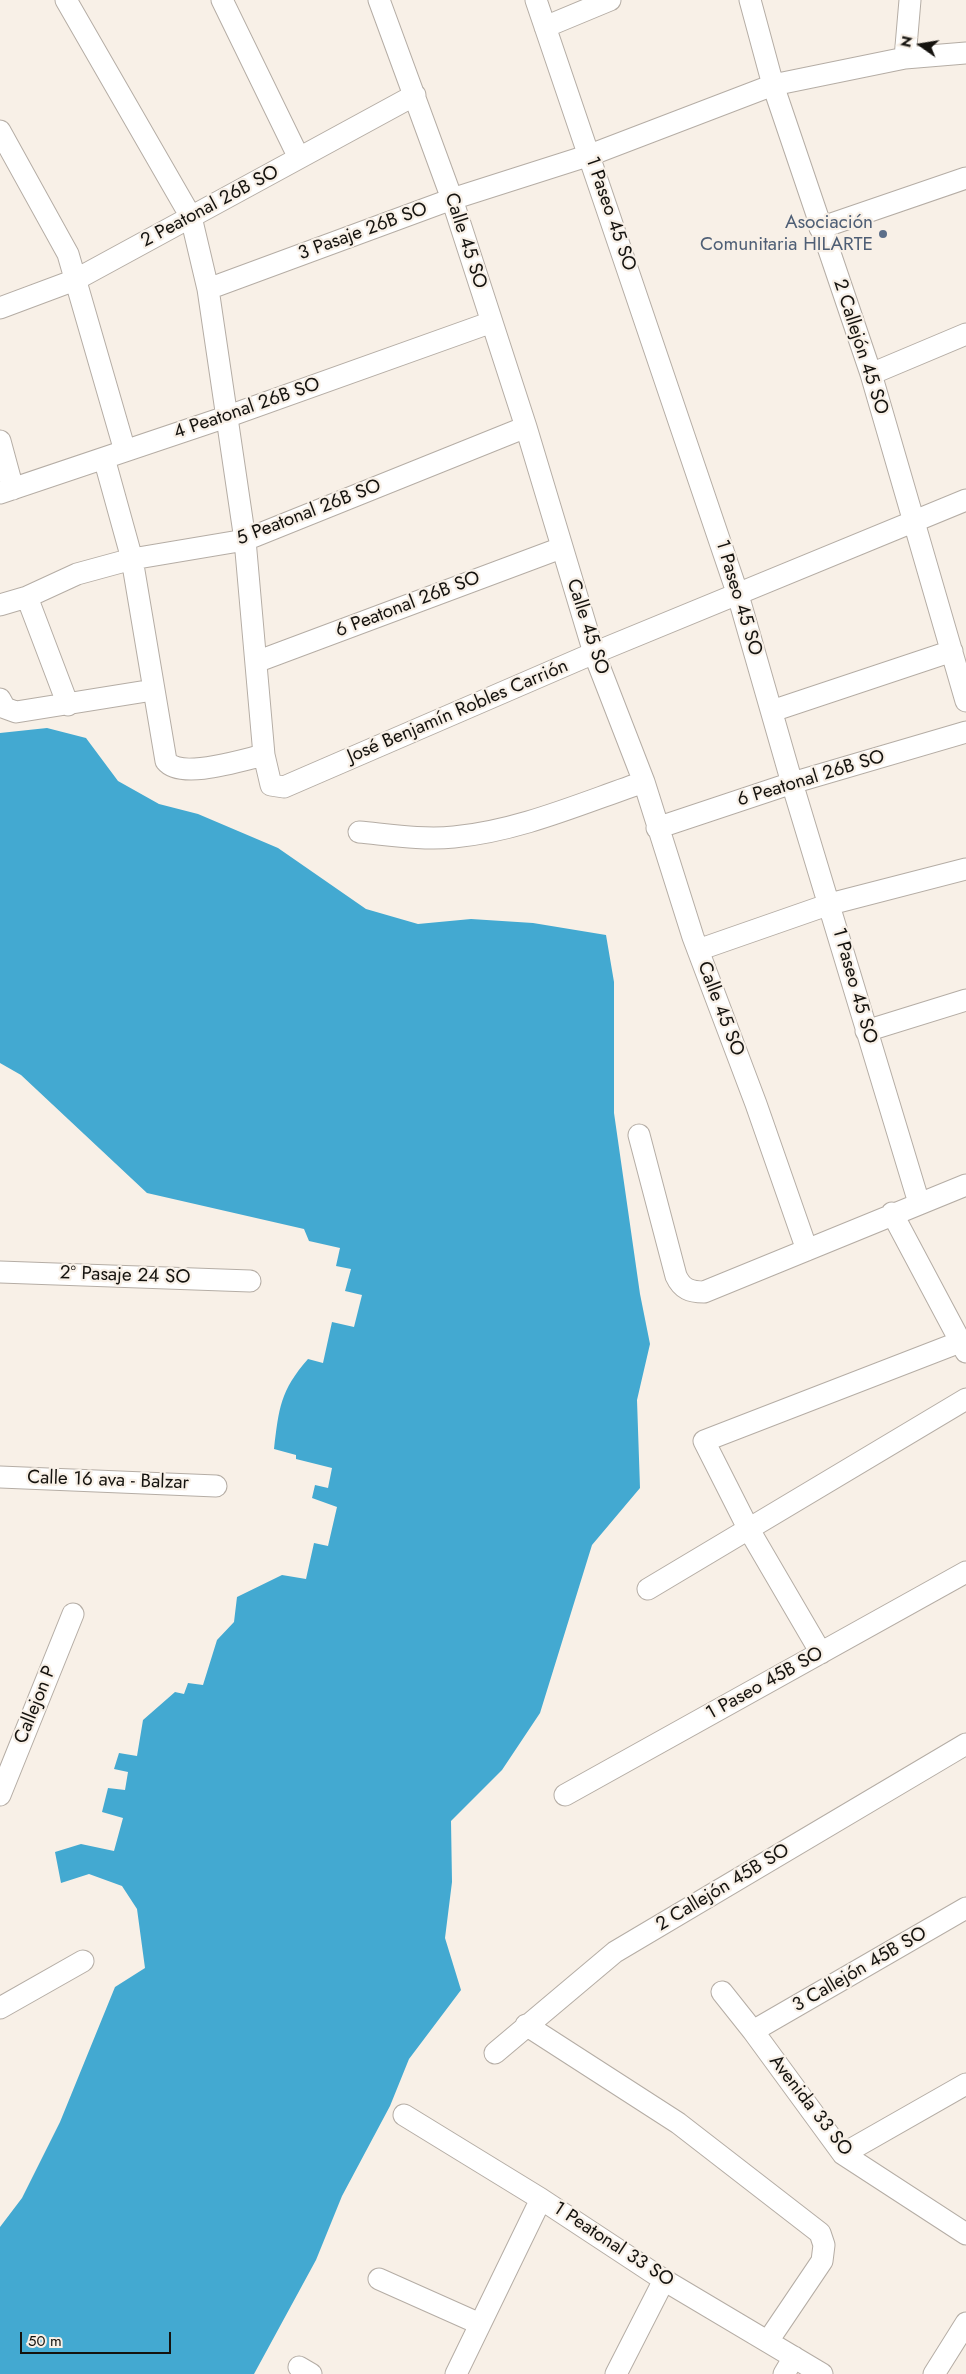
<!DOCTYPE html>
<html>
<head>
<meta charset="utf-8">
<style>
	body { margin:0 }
	#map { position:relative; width:966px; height:2374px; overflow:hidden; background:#f8f0e7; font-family:Jost,sans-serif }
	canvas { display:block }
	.north { position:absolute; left:896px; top:20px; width:50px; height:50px; -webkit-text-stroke:4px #f8f0e7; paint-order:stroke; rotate:283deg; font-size:14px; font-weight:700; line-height:20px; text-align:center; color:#15130f }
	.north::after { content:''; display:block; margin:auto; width:18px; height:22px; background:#15130f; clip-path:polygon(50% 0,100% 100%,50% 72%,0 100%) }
	.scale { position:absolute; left:20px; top:2332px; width:151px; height:22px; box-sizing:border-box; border:2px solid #15130f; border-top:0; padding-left:6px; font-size:15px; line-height:18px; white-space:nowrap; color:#15130f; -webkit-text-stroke:4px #f8f0e7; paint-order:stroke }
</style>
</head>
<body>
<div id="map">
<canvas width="966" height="2374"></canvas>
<div class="north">N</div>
<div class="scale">50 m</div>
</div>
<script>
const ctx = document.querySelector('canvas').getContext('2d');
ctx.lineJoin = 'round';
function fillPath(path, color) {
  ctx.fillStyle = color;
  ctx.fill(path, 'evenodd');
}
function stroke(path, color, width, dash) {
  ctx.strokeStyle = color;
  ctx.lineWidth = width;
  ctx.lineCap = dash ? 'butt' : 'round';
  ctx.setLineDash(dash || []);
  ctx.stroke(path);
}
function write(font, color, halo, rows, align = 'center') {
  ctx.font = font + ' Jost,sans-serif';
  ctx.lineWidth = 4.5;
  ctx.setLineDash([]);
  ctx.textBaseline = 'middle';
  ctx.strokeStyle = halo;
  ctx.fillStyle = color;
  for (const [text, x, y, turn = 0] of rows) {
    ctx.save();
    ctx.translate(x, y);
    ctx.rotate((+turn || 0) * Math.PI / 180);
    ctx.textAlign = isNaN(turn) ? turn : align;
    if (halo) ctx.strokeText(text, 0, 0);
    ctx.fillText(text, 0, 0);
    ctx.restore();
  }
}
fillPath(new Path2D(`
	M47 728 86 738 118 781 159 804 198 814 278 848 366 909 418 924 471 919 533 923 606 935 614 982V1113L640 1294 650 1344 637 1400 640 1488 592 1545 540 1713 502 1770 451 1821 452 1882 445 1938 461 1990 409 2059 390 2106 342 2196 316 2260 254 2374H0V2227L22 2198 60 2122 115 1987 145 1968 137 1909 122 1886 89 1874 61 1883 55 1852 81 1844 114 1851 123 1818 102 1812 108 1788 125 1790 128 1772 114 1769 119 1753 137 1756 143 1720 175 1692 184 1694 188 1683 203 1685 217 1640 234 1622 237 1597 282 1575 306 1579 314 1543 328 1546 337 1507 312 1498 315 1485 328 1488 332 1468 296 1459V1455L274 1449C279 1408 280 1391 308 1359L323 1363 332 1322 354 1327 362 1295 345 1291 351 1269 336 1266 340 1248 309 1241 304 1229 147 1193 21 1075 0 1063V733Z`), '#43a9d1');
const minor = new Path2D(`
	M66 0 191 217 208 289 245 540 264 755 271 785 284 787 594 653 966 500
	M222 0 299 158
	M379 0 452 199 526 427 594 653 644 782 693 937 756 1104 807 1250
	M536 0 738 595 792 783 919 1203
	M750 0 773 85 871 374 966 701
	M545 27 610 0
	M905 58 910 0
	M0 131 68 254 125 451
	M820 228 966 178
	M208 289 452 199 590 155 773 85 905 58 966 53
	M0 308 75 280 415 95
	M871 374 966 334
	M0 441 13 489
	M104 458 132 559 166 761C181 780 242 760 264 755
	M0 493 226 417 492 322
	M27 597 68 705
	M0 605 27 597 77 574 132 559 245 540 526 427
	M256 662 561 548
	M0 699 5 708 16 712 153 690
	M772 711 952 651
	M657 828 792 783 966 732
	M359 832C391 835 423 840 454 837 519 831 582 803 644 782
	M698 950 830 904 966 869
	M866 1031 966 1000
	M639 1135 676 1276C682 1289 690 1292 704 1292L966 1185
	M892 1213 966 1352
	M0 1272 250 1281
	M0 1477 216 1486
	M648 1589 966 1399
	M821 1653 748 1528 704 1441 960 1342
	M0 1795 73 1614
	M565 1795 966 1572
	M722 1992 753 2031 843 2154 966 2234
	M0 2008 83 1961
	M526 2025 678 2123 820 2233 824 2245 822 2261 768 2341
	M753 2031 966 1908
	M495 2053 615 1952 966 1744
	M404 2115 541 2199 664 2280 822 2374
	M843 2154 966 2084
	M379 2279 480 2324
	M299 2367 311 2374
	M456 2374 541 2199
	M616 2374 664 2280
	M784 2374 794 2357
	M934 2374 966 2323`);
stroke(minor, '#b5ada5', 23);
stroke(minor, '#fff', 21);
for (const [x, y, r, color] of [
	[883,234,5,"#5c6f8a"]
]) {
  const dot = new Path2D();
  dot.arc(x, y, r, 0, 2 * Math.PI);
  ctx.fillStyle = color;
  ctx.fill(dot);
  stroke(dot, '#f8f0e7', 2);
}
write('19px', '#15130f', '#f8f0e7', [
	["2 Peatonal 26B SO",210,207,-28],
	["1 Paseo 45 SO",610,214,71],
	["3 Pasaje 26B SO",363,232,-20],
	["Calle 45 SO",465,241,72],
	["2 Callejón 45 SO",860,347,72],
	["4 Peatonal 26B SO",247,409,-19],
	["5 Peatonal 26B SO",309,513,-21],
	["1 Paseo 45 SO",738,598,73],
	["6 Peatonal 26B SO",408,605,-21],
	["Calle 45 SO",587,627,72],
	["José Benjamín Robles Carrión",458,712,-23],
	["6 Peatonal 26B SO",811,779,-17],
	["1 Paseo 45 SO",854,986,74],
	["Calle 45 SO",720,1009,69],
	["2º Pasaje 24 SO",125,1276,2],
	["Calle 16 ava - Balzar",108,1481,2],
	["1 Paseo 45B SO",765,1684,-29],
	["Callejon P",36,1705,-68],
	["2 Callejón 45B SO",723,1888,-31],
	["3 Callejón 45B SO",860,1970,-30],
	["Avenida 33 SO",810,2106,52],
	["1 Peatonal 33 SO",613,2245,33]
]);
write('19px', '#4e5e75', '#f8f0e7', [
	["Asociación",873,223],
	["Comunitaria HILARTE",873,245]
], 'right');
</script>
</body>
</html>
